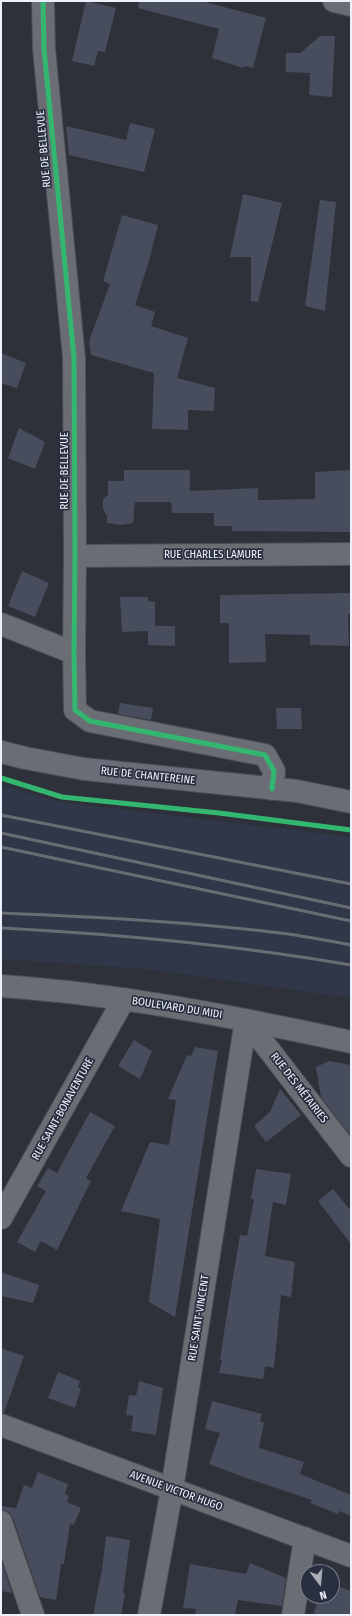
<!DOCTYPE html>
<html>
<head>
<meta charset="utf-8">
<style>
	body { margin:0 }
	#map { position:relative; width:352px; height:1616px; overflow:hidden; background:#2e3139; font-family:"Fira Sans Condensed",sans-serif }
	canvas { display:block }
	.frame { position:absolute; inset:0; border:2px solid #edf1fb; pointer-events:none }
	.north { position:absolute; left:300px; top:1564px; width:40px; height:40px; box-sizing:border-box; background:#292f3e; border:1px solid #777d8a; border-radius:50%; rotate:164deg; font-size:11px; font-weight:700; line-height:16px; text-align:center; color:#edf1fb }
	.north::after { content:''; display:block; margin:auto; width:14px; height:18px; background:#aaaeb7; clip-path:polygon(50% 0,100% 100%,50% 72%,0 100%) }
</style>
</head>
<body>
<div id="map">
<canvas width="352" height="1616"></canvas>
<div class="frame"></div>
<div class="north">N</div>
</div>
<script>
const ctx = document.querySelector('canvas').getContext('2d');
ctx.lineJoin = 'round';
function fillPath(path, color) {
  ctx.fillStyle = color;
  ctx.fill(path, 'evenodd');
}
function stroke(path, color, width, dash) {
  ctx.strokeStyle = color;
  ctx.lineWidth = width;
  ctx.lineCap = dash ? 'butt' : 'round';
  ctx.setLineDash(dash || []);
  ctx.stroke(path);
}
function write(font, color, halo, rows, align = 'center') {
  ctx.font = font + ' "Fira Sans Condensed",sans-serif';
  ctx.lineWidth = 3.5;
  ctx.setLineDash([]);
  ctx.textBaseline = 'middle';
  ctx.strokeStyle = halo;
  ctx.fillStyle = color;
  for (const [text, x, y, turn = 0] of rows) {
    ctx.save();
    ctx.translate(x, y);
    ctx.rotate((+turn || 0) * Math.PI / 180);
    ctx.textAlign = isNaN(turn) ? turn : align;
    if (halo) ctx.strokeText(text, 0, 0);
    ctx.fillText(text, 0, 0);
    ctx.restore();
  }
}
fillPath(new Path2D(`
	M1 785 60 802 351 837V998L146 969 1 959Z`), '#2f3749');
fillPath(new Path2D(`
	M86 1 116 8 105 52 98 51 94 66 72 61Z
	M139 1H201L266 18 253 68 244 66 243 68 212 58 219 29 138 8Z
	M320 36H335L332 97 309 95 310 73 286 72V53H300Z
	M130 123 155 129 144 172 69 155 66 126 126 140Z
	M243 194 282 203 258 302 251 301V257H230Z
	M320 200 336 202 325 311 305 306Z
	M122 215 158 225 149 261 135 305 155 312 151 326 188 338 177 378 215 388 214 411 188 410V430L152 429 154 373 91 355 89 341 110 284 103 281Z
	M1 353 26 363 17 388 1 383Z
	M19 428 45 442 35 469 8 458Z
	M124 470H190V491L258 488V500L315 499V472L351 470V532L232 531V526H214V513H172L171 502H135L133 523 121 525 107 523V516L103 509V499L108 495V481H124Z
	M22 571 49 583 35 617 8 606Z
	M351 593V614H348L349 646 310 645V635L265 634 266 662 229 663V623H220V595Z
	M120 597H148V601L155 602V626H175V646L148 645V631L122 632Z
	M120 703 153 708 151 720 118 714Z
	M276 708H301L302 729H277Z
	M134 1040 152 1051 140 1079 118 1066Z
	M195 1047 218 1051 175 1317 149 1302 160 1219 121 1211 150 1142 169 1145 176 1100 168 1099 187 1055 191 1056Z
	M329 1061 351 1065 350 1135 321 1097 316 1067Z
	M280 1089 301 1115 266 1142 254 1126 270 1112Z
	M90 1112 115 1126 86 1178 91 1181 57 1250 41 1241 35 1252 17 1242 46 1191 37 1186 48 1168 57 1173Z
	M256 1169 291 1174 286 1205 273 1202 265 1256 295 1262 291 1297 281 1295 274 1368 265 1366 263 1379 219 1373 222 1360H220L224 1332 240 1235 247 1236 254 1199H251Z
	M333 1189 351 1211V1244L318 1201Z
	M1 1272 39 1285 33 1303 1 1296Z
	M1 1348 24 1356 4 1413 1 1412Z
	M58 1372 80 1381 78 1387 81 1388 75 1408 48 1398Z
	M139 1381 163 1388 156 1435 131 1431 133 1416 126 1415 129 1395 136 1396Z
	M212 1401 262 1414 260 1421 264 1423 259 1448 304 1462 300 1474 351 1495V1516L339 1511 338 1514 310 1503 312 1500 238 1475 209 1464 220 1433 205 1429Z
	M38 1472 68 1484 65 1494 69 1496 67 1502 81 1508 74 1525 70 1524 64 1564H61L56 1600 40 1597 13 1518 9 1512 1 1510V1506L16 1508 24 1485 32 1488Z
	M106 1536 130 1540 123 1593 125 1594 121 1615H93L102 1569Z
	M1 1560 12 1593 1 1591Z
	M250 1563 286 1578 282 1606 238 1600 235 1615H195L196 1609 183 1608 190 1564 246 1574Z
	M332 1584 351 1591V1615H313L320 1596H332Z`), '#474d5c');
const minor = new Path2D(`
	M43 1 44 49 74 358 75 556 74 653 75 710 90 721 265 755 274 771 272 789
	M334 1 351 5
	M75 556 351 554
	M1 624 74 653
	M1 986C119 994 236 1017 351 1042
	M246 1020 351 1156
	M1 1218 124 999
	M1 1425 351 1556
	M1 1522 33 1615
	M149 1615 172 1489 246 1020
	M293 1615 305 1538`);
const major = new Path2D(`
	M1 752 25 758 84 769 297 791 351 802`);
stroke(minor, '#4b4d55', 24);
stroke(major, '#4b4d55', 24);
stroke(minor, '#6a6d74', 22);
stroke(major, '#6a6d77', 22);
stroke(new Path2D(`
	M1 815 351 884
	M1 833 351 908
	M1 847 351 921
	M1 913C97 917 193 922 288 934 309 937 330 941 351 945
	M1 928C118 934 235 945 351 965`), '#6a6c73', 3);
stroke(new Path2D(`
	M43 1 44 49 74 358 75 556 74 653 75 710 90 721 265 755 274 771 272 789
	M1 778 62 797 219 813 351 830`), '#33b770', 5);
write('11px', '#edf1fb', '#292f3e', [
	["RUE DE BELLEVUE",44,149,-95],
	["RUE DE BELLEVUE",65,471,-90],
	["RUE CHARLES LAMURE",213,555],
	["RUE DE CHANTEREINE",148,776,6],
	["BOULEVARD DU MIDI",177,1008,9],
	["RUE DES MÉTAIRIES",299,1088,52],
	["RUE SAINT-BONAVENTURE",63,1109,-61],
	["RUE SAINT-VINCENT",199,1318,-81],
	["AVENUE VICTOR HUGO",176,1491,20]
]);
</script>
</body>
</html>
